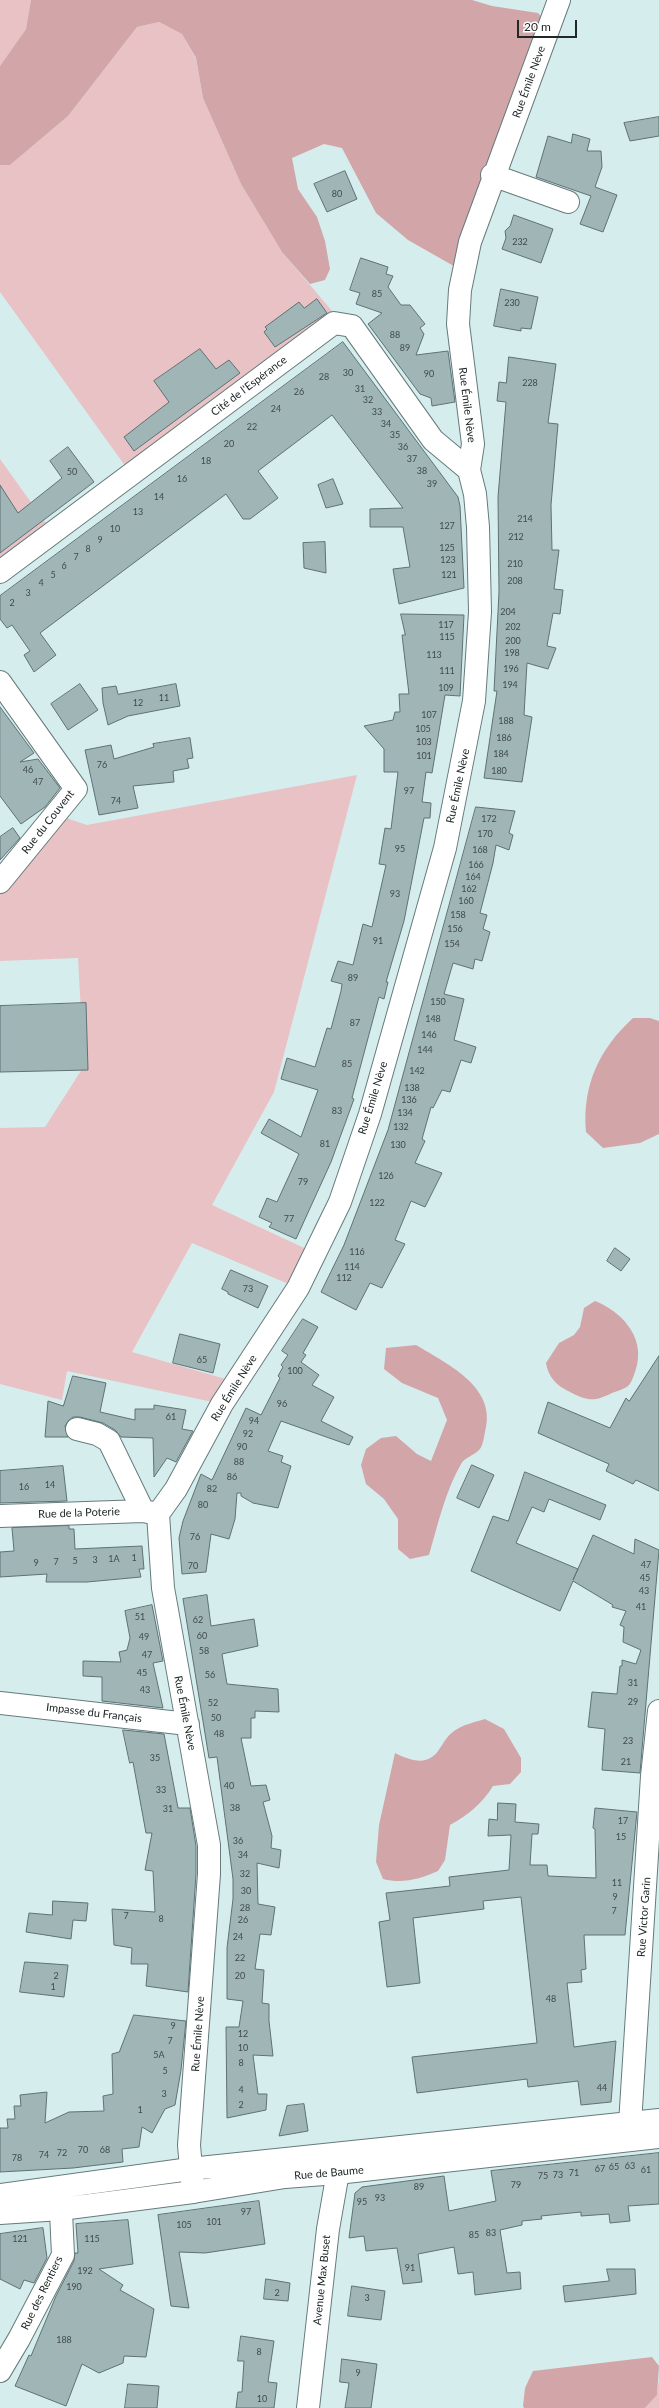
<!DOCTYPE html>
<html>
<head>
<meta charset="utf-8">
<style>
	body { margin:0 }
	#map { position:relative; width:659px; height:2408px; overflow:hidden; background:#d6edee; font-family:Lato,sans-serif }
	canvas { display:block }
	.scale { position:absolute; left:517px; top:20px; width:60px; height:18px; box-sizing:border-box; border:2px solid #202829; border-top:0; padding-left:5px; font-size:12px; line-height:14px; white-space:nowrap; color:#202829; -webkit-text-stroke:3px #fff; paint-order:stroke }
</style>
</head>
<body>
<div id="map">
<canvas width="659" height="2408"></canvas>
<div class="scale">20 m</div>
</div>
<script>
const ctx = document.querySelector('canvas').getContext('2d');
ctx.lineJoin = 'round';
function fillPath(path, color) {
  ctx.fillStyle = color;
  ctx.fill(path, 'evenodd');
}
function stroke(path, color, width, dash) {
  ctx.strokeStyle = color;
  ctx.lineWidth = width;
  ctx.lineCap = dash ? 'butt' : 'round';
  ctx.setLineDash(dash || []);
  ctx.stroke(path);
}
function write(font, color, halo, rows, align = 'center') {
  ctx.font = font + ' Lato,sans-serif';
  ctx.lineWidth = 3;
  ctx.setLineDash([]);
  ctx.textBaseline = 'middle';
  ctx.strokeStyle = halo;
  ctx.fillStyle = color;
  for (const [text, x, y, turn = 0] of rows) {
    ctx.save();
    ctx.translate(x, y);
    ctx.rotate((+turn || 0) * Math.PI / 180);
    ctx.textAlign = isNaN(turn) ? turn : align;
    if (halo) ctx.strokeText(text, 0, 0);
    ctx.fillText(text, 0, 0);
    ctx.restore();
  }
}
fillPath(new Path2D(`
	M0 0H31L26 29 0 66Z
	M159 22 182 34 196 59 203 98 241 184 282 252 332 311 334 323 131 474 0 292V165H10L68 116 137 27Z
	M0 459 53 533 0 572Z
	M357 775 274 1092 212 1205 317 1254 298 1288 192 1243 132 1352 236 1382 222 1404 67 1371 62 1400 0 1384V1128L45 1127 84 1066 78 958 0 961V882L58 811 69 819 87 825Z
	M659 2379V2408H645L657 2395Z`), '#e8c2c4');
fillPath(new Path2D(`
	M31 0H472L492 6 538 13 548 24 459 269 408 240 376 213 342 148 324 144 292 158 298 189 317 217 325 241 330 269 325 280 310 284 282 252 241 184 203 98 196 58 182 34 159 22 137 27 68 116 10 165H0V66L26 29Z
	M633 1018H650L659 1021V1134L640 1143 603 1148 586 1132C582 1086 599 1049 633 1018Z
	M595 1301C621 1311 644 1336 637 1365 635 1372 633 1380 629 1385 625 1389 617 1391 612 1393 594 1402 588 1401 570 1392 557 1386 548 1377 546 1363L559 1343 574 1335 580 1327 584 1308Z
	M416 1345C447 1364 498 1387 485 1432 484 1437 483 1445 480 1449 475 1455 465 1457 461 1464 445 1492 438 1524 429 1555L410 1559 398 1549V1519L384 1499 366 1484 361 1465 366 1449 381 1438 396 1436 417 1454 431 1461 447 1420 438 1398 402 1383 384 1369 386 1348Z
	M485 1719 504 1729 521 1758V1772L510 1784 493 1786C482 1804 468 1815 450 1825L445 1860 438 1871C420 1879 403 1884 383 1879L376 1862 379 1825 395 1753C411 1761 429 1767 440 1748 445 1741 447 1736 454 1731 462 1725 475 1722 485 1719Z
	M652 2357 659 2366 657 2395 645 2408H524L523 2406 525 2388 533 2371Z`), '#d2a5a8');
const building = new Path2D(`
	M659 117V136L630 141 624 123Z
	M573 134 590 139 587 151H601L602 167 595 187 617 195 603 232 580 224 591 196 536 177 548 136 571 143Z
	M345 171 357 199 327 212 314 184Z
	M514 215 553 229 541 263 502 249 506 238 505 231 510 226Z
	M361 258 388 267 386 274 393 276 388 287 401 305H410L425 324 420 328 424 334 416 355 448 351 455 402 432 406 431 398 420 394 368 324 382 313 356 304 360 293 350 290Z
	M501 289 538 297 531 329 521 328V331L494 326Z
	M317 299 327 313 275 347 264 332 267 329 265 327 299 302 304 308Z
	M343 342 458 497 460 506 464 588 399 604 393 569 410 567 403 527H370V509L403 508 332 415 258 471 278 498 250 519H243L226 494 40 633 56 655 34 672 24 655 30 651 12 625 7 628 0 619V596Z
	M200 349 216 369 229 360 240 373 134 451 124 437 169 402 154 381Z
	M509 357 556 364 548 423 558 424 551 505 552 550H559L554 589 563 590 560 614 553 613 547 646 556 648 548 669 527 663 524 715 532 717 522 782 484 778 497 691H494L499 592 498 497 506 402 497 401 499 382 506 383Z
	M68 447 94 482 0 553V485L18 513 62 478 50 461Z
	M333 479 343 504 326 508 318 485Z
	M325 542 326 573 304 568 303 543Z
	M401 614 464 615 460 696 445 695 432 773 426 772 422 802 431 803 430 818H424L404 921 386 982H388L384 999 379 997 352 1098 354 1099 331 1162 296 1239 269 1227 272 1223 259 1217 267 1198 277 1202 299 1154 261 1133 269 1119 301 1137 318 1090 281 1079 287 1058 315 1067 327 1028 331 1029 341 991 342 984 331 981 338 961 353 965 363 924 372 927 386 865 379 864 385 828 391 829 398 772H384V749L364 726 393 720 395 712H400L399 694H409L402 635H405Z
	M80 684 98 710 68 730 51 704Z
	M176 684 180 706 128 716 108 725 103 703 102 688 116 686 118 694Z
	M0 707 34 753 20 762 38 759 60 788 45 807 21 824 0 796Z
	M190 738 193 758 187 759 189 768 173 771 174 782 133 786 138 808 99 815 85 750 111 745 114 759 154 747 153 744Z
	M476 807 515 811 509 833 513 835 509 850 496 845 493 863 480 913 487 915 483 929 490 932 482 961 475 959 473 969 453 963 444 994 464 999 454 1040 476 1047 471 1063 461 1060 450 1092 442 1090 433 1108 431 1107 422 1139 425 1141 415 1163 442 1173 425 1207 411 1201 395 1240 405 1244 382 1288 370 1283 356 1310 321 1292 344 1245 388 1130Z
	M13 828 20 838 0 860V837Z
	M86 1003 88 1070 0 1072V1006Z
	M615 1248 630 1259 621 1271 607 1261Z
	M231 1270 268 1286 258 1308 228 1294V1292L222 1289Z
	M303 1319 318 1327 303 1353 306 1355 301 1362 319 1375 312 1385 334 1397 321 1421 353 1437 349 1445 281 1421 268 1451 283 1456 281 1462 291 1466 278 1508 253 1503 241 1496V1493H237L235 1519 229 1539 211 1534 206 1572 182 1574 179 1538 183 1521 201 1474 212 1480 246 1408 261 1415 280 1378 278 1376 283 1367 281 1365 288 1355 282 1351Z
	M180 1334 220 1344 213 1373 173 1363Z
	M659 1356V1491L636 1480 633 1484 606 1471 609 1464 538 1433 548 1402 610 1428 626 1398 629 1401Z
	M73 1376 106 1383 100 1412 135 1420V1409H154V1405L186 1410 182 1429 193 1431 176 1462 167 1458 154 1477 153 1438 121 1437 115 1430 103 1423 80 1417H73L68 1421 65 1426 68 1437H45L48 1401 63 1406Z
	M472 1465 494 1475 479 1508 457 1498Z
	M63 1466 67 1501 0 1503V1471Z
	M525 1472 606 1505 600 1520 549 1499 544 1512 532 1507 516 1543 578 1569 573 1580 593 1535 634 1554 635 1539 659 1550 640 1773 602 1770 605 1729 588 1727 592 1692 617 1694 620 1666H622V1660L636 1664 641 1650 623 1642 624 1627 620 1625 626 1611 612 1607 613 1605 573 1581 560 1611 471 1571 493 1516 508 1521Z
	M69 1526V1529H74L75 1549 142 1546 144 1569H139L141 1577 87 1582H46L47 1574 0 1577V1552L14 1551 12 1528Z
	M207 1595 211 1626 254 1619 258 1646 222 1654 227 1684 278 1689 279 1712 255 1711V1718H251V1738H241L251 1786 266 1785 270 1800 263 1802 272 1836 271 1848 281 1850 279 1868 257 1863 258 1904 275 1907 271 1935 260 1934 255 1969 264 1970 262 2003 269 2004V2021L273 2056 253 2055 258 2094H267L266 2110 227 2118 226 2027H239L243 2001 227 1999V1948L233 1899V1879L217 1757 209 1758 183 1599Z
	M152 1605 163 1661 153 1663 163 1708 102 1701V1677L83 1676V1661L121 1662 119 1652 127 1650 130 1638 125 1611Z
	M123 1730 164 1734 178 1808H190L196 1846V1874L188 1992 146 1986 148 1964H131L132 1948 114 1945 112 1909 155 1912 153 1871 145 1870 152 1833H146L133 1762 130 1763Z
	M498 1803 516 1804 515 1822 539 1824 538 1834H532L530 1865H547L548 1876 596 1878 595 1829 593 1828 595 1808 637 1812 625 1935H584L586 1969 581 1970 582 1982 567 1983 574 2047 616 2041 611 2102 581 2105 578 2081 528 2087 527 2079 417 2093 412 2057 537 2043 521 1897 483 1901 484 1909 413 1918 420 1983 387 1987 379 1922 390 1920 386 1893 450 1886 449 1877 509 1870 511 1835 488 1836 489 1819 497 1820Z
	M53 1901 88 1903 86 1921 73 1920 71 1939 26 1932 29 1913 52 1915Z
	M25 1962 68 1965 64 1997 20 1992Z
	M134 2015 186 2021 181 2070 175 2105 165 2109 152 2133 142 2127 139 2147 122 2149 123 2162 73 2168 0 2172V2128H8L7 2119H15L14 2106H21L20 2095 47 2092 45 2123 69 2112 104 2111 103 2096 113 2094 112 2054 119 2052Z
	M304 2104 308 2131 279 2136 287 2106Z
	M659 2153V2204L628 2206 630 2221 610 2223 609 2214 581 2216V2212L541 2216 542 2219 522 2221V2225L500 2230 507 2273 520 2272 521 2289 475 2295 473 2272 458 2274 454 2247 418 2254 422 2282 403 2284 397 2248 366 2251 364 2236 349 2238 355 2193 362 2187 444 2176 449 2211 496 2201 491 2171Z
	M259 2201 265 2244 205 2253 179 2252 189 2308 171 2306 158 2215Z
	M128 2220 133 2264 99 2269 123 2285 120 2290 154 2309 146 2357 124 2356 123 2363 99 2373 82 2364 66 2406 15 2386 29 2355 31 2356 56 2296 74 2261 75 2253H78L76 2224Z
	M43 2228 47 2258 34 2283 24 2280 20 2289 0 2279V2234Z
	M607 2269H635L636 2294 565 2302 563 2286 609 2281Z
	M266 2279 290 2283 288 2301 264 2299Z
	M352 2286 385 2291 381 2320 348 2316Z
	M241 2336 274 2341 268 2382 277 2383 274 2408H236L238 2392H242L244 2361H238Z
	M342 2359 377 2364 371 2408H345L349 2383 340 2382Z
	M128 2384 159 2386 157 2408H125Z`);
fillPath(building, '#9fb5b6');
stroke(building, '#5e7274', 1);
const minor = new Path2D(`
	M492 175 568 202
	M0 572 334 323 352 326 433 440 469 470
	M0 682 76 789 0 882
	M77 1429 97 1434 109 1441 143 1511
	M0 1516 143 1511 158 1514
	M0 1703 188 1724
	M630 2124 652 1776 659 1711
	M193 2192 189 2145 209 1874V1845L163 1588 158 1514 176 1489 222 1404 298 1288 340 1202 370 1114 445 848 474 701 480 612 478 527 475 494 469 470 473 444 458 324 460 290 470 242 559 0
	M0 2371 19 2339 63 2255 60 2190
	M308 2408 328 2229 341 2155`);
const major = new Path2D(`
	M0 2195 190 2169 659 2120
	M0 2213 61 2209 193 2192 285 2177 337 2173 659 2137`);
stroke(minor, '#667a7c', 24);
stroke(major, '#667a7c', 24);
stroke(minor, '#fff', 22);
stroke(major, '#fff', 22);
write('9px', '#404b4c', null, [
	["80",337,194],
	["232",520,242],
	["85",377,294],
	["230",512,303],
	["88",395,335],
	["89",405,348],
	["30",348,373],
	["90",429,374],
	["28",324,377],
	["228",530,383],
	["31",360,389],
	["26",299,392],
	["32",368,400],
	["24",276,409],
	["33",377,412],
	["34",386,424],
	["22",252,427],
	["35",395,435],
	["20",229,444],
	["36",403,447],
	["37",412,459],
	["18",206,461],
	["38",422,471],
	["50",72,472],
	["16",182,479],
	["39",432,484],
	["14",159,497],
	["13",138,512],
	["214",525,519],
	["127",447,526],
	["10",115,529],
	["212",516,537],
	["9",100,540],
	["125",447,548],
	["8",88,549],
	["7",76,557],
	["123",448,560],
	["210",515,564],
	["6",64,566],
	["5",53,575],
	["121",449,575],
	["208",515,581],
	["4",41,583],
	["3",28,593],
	["2",12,603],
	["204",508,612],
	["117",446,625],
	["202",513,627],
	["115",447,637],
	["200",513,641],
	["198",512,653],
	["113",434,655],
	["196",511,669],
	["111",447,671],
	["194",510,685],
	["109",446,688],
	["11",164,698],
	["12",138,703],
	["107",429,715],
	["188",506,721],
	["105",423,729],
	["186",504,738],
	["103",424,742],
	["184",501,754],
	["101",424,756],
	["76",102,765],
	["46",28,770],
	["180",499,771],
	["47",38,782],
	["97",409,791],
	["74",116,801],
	["172",489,819],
	["170",485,834],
	["95",400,849],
	["168",480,850],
	["166",476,865],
	["164",473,877],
	["162",469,889],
	["93",395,894],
	["160",466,901],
	["158",458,915],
	["156",455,929],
	["91",378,941],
	["154",452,944],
	["89",353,978],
	["150",438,1002],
	["148",433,1019],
	["87",355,1023],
	["146",429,1035],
	["144",425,1050],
	["85",347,1064],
	["142",417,1071],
	["138",412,1088],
	["136",409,1100],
	["83",337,1111],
	["134",405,1113],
	["132",401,1127],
	["81",325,1144],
	["130",398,1145],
	["126",386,1176],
	["79",303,1182],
	["122",377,1203],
	["77",289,1219],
	["116",357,1252],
	["114",352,1267],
	["112",344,1278],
	["73",248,1289],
	["65",202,1360],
	["100",295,1371],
	["96",282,1404],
	["61",171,1417],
	["94",254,1421],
	["92",248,1434],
	["90",242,1447],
	["88",239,1462],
	["86",232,1477],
	["14",50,1485],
	["16",24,1487],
	["82",212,1489],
	["80",203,1505],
	["76",195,1537],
	["1",134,1558],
	["1A",114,1559],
	["3",95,1560],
	["5",75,1561],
	["7",56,1562],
	["9",36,1563],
	["47",646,1565],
	["70",193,1566],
	["45",645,1578],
	["43",644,1591],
	["41",641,1607],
	["51",140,1617],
	["62",198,1620],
	["60",202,1636],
	["49",144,1637],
	["58",204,1651],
	["47",147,1655],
	["45",142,1673],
	["56",210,1675],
	["31",633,1683],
	["43",145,1690],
	["29",633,1702],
	["52",213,1703],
	["50",216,1718],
	["48",219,1734],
	["23",628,1741],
	["35",155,1758],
	["21",626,1762],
	["40",229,1786],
	["33",161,1790],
	["38",235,1808],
	["31",168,1809],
	["17",623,1821],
	["15",621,1837],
	["36",238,1841],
	["34",243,1855],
	["32",245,1874],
	["11",617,1883],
	["30",246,1891],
	["9",615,1897],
	["28",245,1908],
	["7",614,1911],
	["7",126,1916],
	["8",161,1919],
	["26",243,1920],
	["24",238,1937],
	["22",240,1958],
	["2",56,1976],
	["20",240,1976],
	["1",53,1987],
	["48",551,1999],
	["9",173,2026],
	["12",243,2034],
	["7",170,2041],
	["10",243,2048],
	["5A",159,2055],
	["8",241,2063],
	["5",165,2071],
	["44",602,2088],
	["4",241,2090],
	["3",164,2094],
	["2",241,2105],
	["1",140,2110],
	["70",83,2150],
	["68",105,2150],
	["72",62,2153],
	["74",44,2155],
	["78",17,2158],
	["63",630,2166],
	["65",614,2167],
	["67",600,2169],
	["61",646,2170],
	["71",574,2173],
	["73",558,2175],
	["75",543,2176],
	["79",516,2185],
	["89",419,2187],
	["93",380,2198],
	["95",362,2202],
	["97",246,2212],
	["101",214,2222],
	["105",184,2225],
	["83",491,2233],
	["85",474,2235],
	["121",20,2239],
	["115",92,2239],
	["91",410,2268],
	["192",85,2271],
	["190",74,2287],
	["2",277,2293],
	["3",367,2298],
	["188",64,2340],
	["8",259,2352],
	["9",358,2373],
	["10",262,2399]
]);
write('11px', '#202829', '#fff', [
	["Rue Émile Nève",529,82,-70],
	["Cité de l'Espérance",249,386,-37],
	["Rue Émile Nève",467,405,83],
	["Rue Émile Nève",458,786,-78],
	["Rue du Couvent",48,822,-52],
	["Rue Émile Nève",373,1098,-73],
	["Rue Émile Nève",234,1388,-58],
	["Rue de la Poterie",79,1513,-2],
	["Impasse du Français",94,1713,7],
	["Rue Émile Nève",185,1713,79],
	["Rue Victor Garin",644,1917,-86],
	["Rue Émile Nève",198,2034,-86],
	["Rue de Baume",329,2173,-5],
	["Avenue Max Buset",322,2280,-84],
	["Rue des Rentiers",42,2293,-64]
]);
</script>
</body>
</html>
